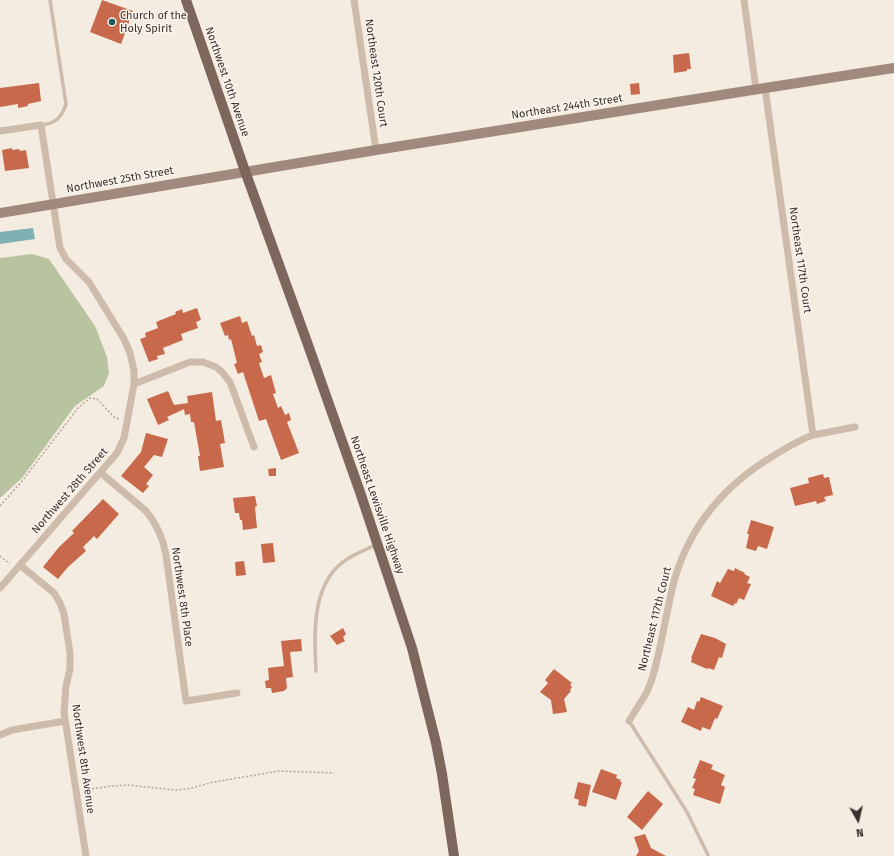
<!DOCTYPE html>
<html>
<head>
<meta charset="utf-8">
<style>
	body { margin:0 }
	#map { position:relative; width:894px; height:856px; overflow:hidden; background:#f4ebe1; font-family:"Fira Sans",sans-serif }
	canvas { display:block }
	.north { position:absolute; left:838px; top:800px; width:40px; height:40px; -webkit-text-stroke:3px #fbf5ee; paint-order:stroke; rotate:172deg; font-size:11px; font-weight:700; line-height:16px; text-align:center; color:#3b302b }
	.north::after { content:''; display:block; margin:auto; width:14px; height:18px; background:#3b302b; clip-path:polygon(50% 0,100% 100%,50% 72%,0 100%) }
</style>
</head>
<body>
<div id="map">
<canvas width="894" height="856"></canvas>
<div class="north">N</div>
</div>
<script>
const ctx = document.querySelector('canvas').getContext('2d');
ctx.lineJoin = 'round';
function fillPath(path, color) {
  ctx.fillStyle = color;
  ctx.fill(path, 'evenodd');
}
function stroke(path, color, width, dash) {
  ctx.strokeStyle = color;
  ctx.lineWidth = width;
  ctx.lineCap = dash ? 'butt' : 'round';
  ctx.setLineDash(dash || []);
  ctx.stroke(path);
}
function write(font, color, halo, rows, align = 'center') {
  ctx.font = font + ' "Fira Sans",sans-serif';
  ctx.lineWidth = 3;
  ctx.setLineDash([]);
  ctx.textBaseline = 'middle';
  ctx.strokeStyle = halo;
  ctx.fillStyle = color;
  for (const [text, x, y, turn = 0] of rows) {
    ctx.save();
    ctx.translate(x, y);
    ctx.rotate((+turn || 0) * Math.PI / 180);
    ctx.textAlign = isNaN(turn) ? turn : align;
    if (halo) ctx.strokeText(text, 0, 0);
    ctx.fillText(text, 0, 0);
    ctx.restore();
  }
}
fillPath(new Path2D(`
	M32 254 49 259 95 326 107 357 109 373 104 386 75 406 22 478 0 498V258Z`), '#b8c4a0');
fillPath(new Path2D(`
	M33 228 35 239 0 244V232Z`), '#7fb0b2');
fillPath(new Path2D(`
	M102 0 133 11 121 44 90 32Z
	M689 53 691 69H687V71L674 73 673 55Z
	M39 83 41 101 28 104V106L18 108V104L0 107V88Z
	M639 83 640 94 631 95 630 84Z
	M12 148V150L19 149 20 151 26 150 29 168 5 171 2 150Z
	M197 308 201 320 196 322 198 328 181 334 183 340 163 348 165 354 157 356 158 359 149 362 140 339 146 337 145 333 158 328 156 322 176 314 175 312 182 309 183 313Z
	M240 316 242 323 247 321 252 336 254 335 257 346 261 345 263 352 259 354 262 362 259 363 264 378 271 375 276 393 273 394 278 408 281 406 285 415 289 413 291 420 287 422 299 453 281 460 266 419 259 421 243 372 238 374 234 364 237 363 231 339 229 340 228 335 225 336 220 323Z
	M168 391 174 405 188 403 187 396 212 392 216 421 221 420 225 443 220 444 224 467 200 471 198 456H200L194 422H191L190 414 185 415 184 409 167 417 169 420 158 425 147 399Z
	M146 433 168 439 162 457 154 455 144 467 153 475 146 484 149 486 143 493 121 476 141 452Z
	M276 468V476H269L268 469Z
	M823 474 824 478 829 477 833 495 824 497 826 501 817 504 816 501 795 506 790 488 809 483 808 478Z
	M255 496 257 506 255 507 257 528 243 530 242 520H240L239 513H235L233 498Z
	M103 499 119 514 97 539 94 536 83 547 86 551 68 567 58 579 43 567 59 547 74 533 72 531Z
	M751 520 774 527 767 549 758 546 756 551 746 548 749 534H747Z
	M273 543 275 562 263 563 261 544Z
	M244 561 246 575 236 576 235 562Z
	M735 568 745 573 744 574 750 577 747 583 751 584 744 600 739 598 736 604 735 603 733 606 711 596 717 581 720 583 728 569 734 571Z
	M343 628 346 634 343 637 345 641 337 645 330 636Z
	M701 634 715 638 726 644 722 658 719 657 714 670 708 668 707 669 691 662 692 658H691Z
	M301 639 302 651 290 652 293 677 286 678 287 688 284 691 272 693 271 688H266L265 681 269 680 268 668 284 666 281 641Z
	M554 669 572 683 570 685 572 687 570 690 571 691 564 699 567 712 553 714 551 700 540 692 548 683 545 680Z
	M701 697 723 706 717 719 715 718 710 730 702 727 701 731 681 722 688 707 694 710 697 701 699 702Z
	M700 760 713 765 711 769 725 775 721 785 725 787 720 804 693 795 695 789 692 788 696 779 693 778Z
	M601 769 617 775 616 778 621 780 620 782H622L616 800 592 792Z
	M578 782 591 785 586 807 578 805 579 800 574 798Z
	M648 791 663 804 642 830 627 817Z
	M645 834 651 848 666 856H636L639 851 634 837Z`), '#c8694b');
stroke(new Path2D(`
	M0 506 23 480 78 408 90 398 97 399 115 418 120 419
	M0 556 10 564
	M84 790 112 786 128 785 175 790 187 789 214 782 279 771 334 773`), '#b9a596', 1.5, [2, 2]);
stroke(new Path2D(`
	M41 125C55 124 62 117 66 104L50 0
	M316 671C314 633 311 580 349 558 358 552 368 549 377 544
	M629 721 687 812 708 855`), '#cdbbac', 3.5);
stroke(new Path2D(`
	M354 0 376 150
	M744 0 756 89
	M0 131 41 125 60 248 66 259 89 282 124 339 130 353 134 371V384L124 438 117 453 0 588
	M134 384 190 362H203L216 367 221 371 230 382 254 447
	M813 435 855 427
	M101 473 146 511C157 524 163 538 166 555L186 701 237 693
	M20 565 54 593 60 603 64 614 70 653V669L66 686 64 712 86 856
	M629 721 647 692 652 679C662 646 666 611 675 578 691 524 725 485 773 456 786 448 799 440 813 435L765 88
	M0 735 12 730 65 721`), '#cdbbac', 7);
stroke(new Path2D(`
	M0 213 376 150 765 88 894 68`), '#a18a7d', 10);
stroke(new Path2D(`
	M186 0 245 171 307 342 360 492 412 648 436 743 442 774 454 856`), '#7d675c', 10);
for (const [x, y, r, color] of [
	[112,22,4,"#1f5a5e"]
]) {
  const dot = new Path2D();
  dot.arc(x, y, r, 0, 2 * Math.PI);
  ctx.fillStyle = color;
  ctx.fill(dot);
  stroke(dot, '#fbf5ee', 1.5);
}
write('11px', '#3b302b', '#fbf5ee', [
	["Church of the",120,16],
	["Holy Spirit",120,29]
], 'left');
write('11px', '#3b302b', '#fbf5ee', [
	["Northeast 120th Court",376,73,82],
	["Northwest 10th Avenue",227,82,71],
	["Northeast 244th Street",567,107,-9],
	["Northwest 25th Street",120,180,-10],
	["Northeast 117th Court",800,260,82],
	["Northwest 28th Street",70,491,-49],
	["Northeast Lewisville Highway",377,505,71],
	["Northwest 8th Place",182,597,82],
	["Northeast 117th Court",655,619,-76],
	["Northwest 8th Avenue",83,759,82]
]);
</script>
</body>
</html>
